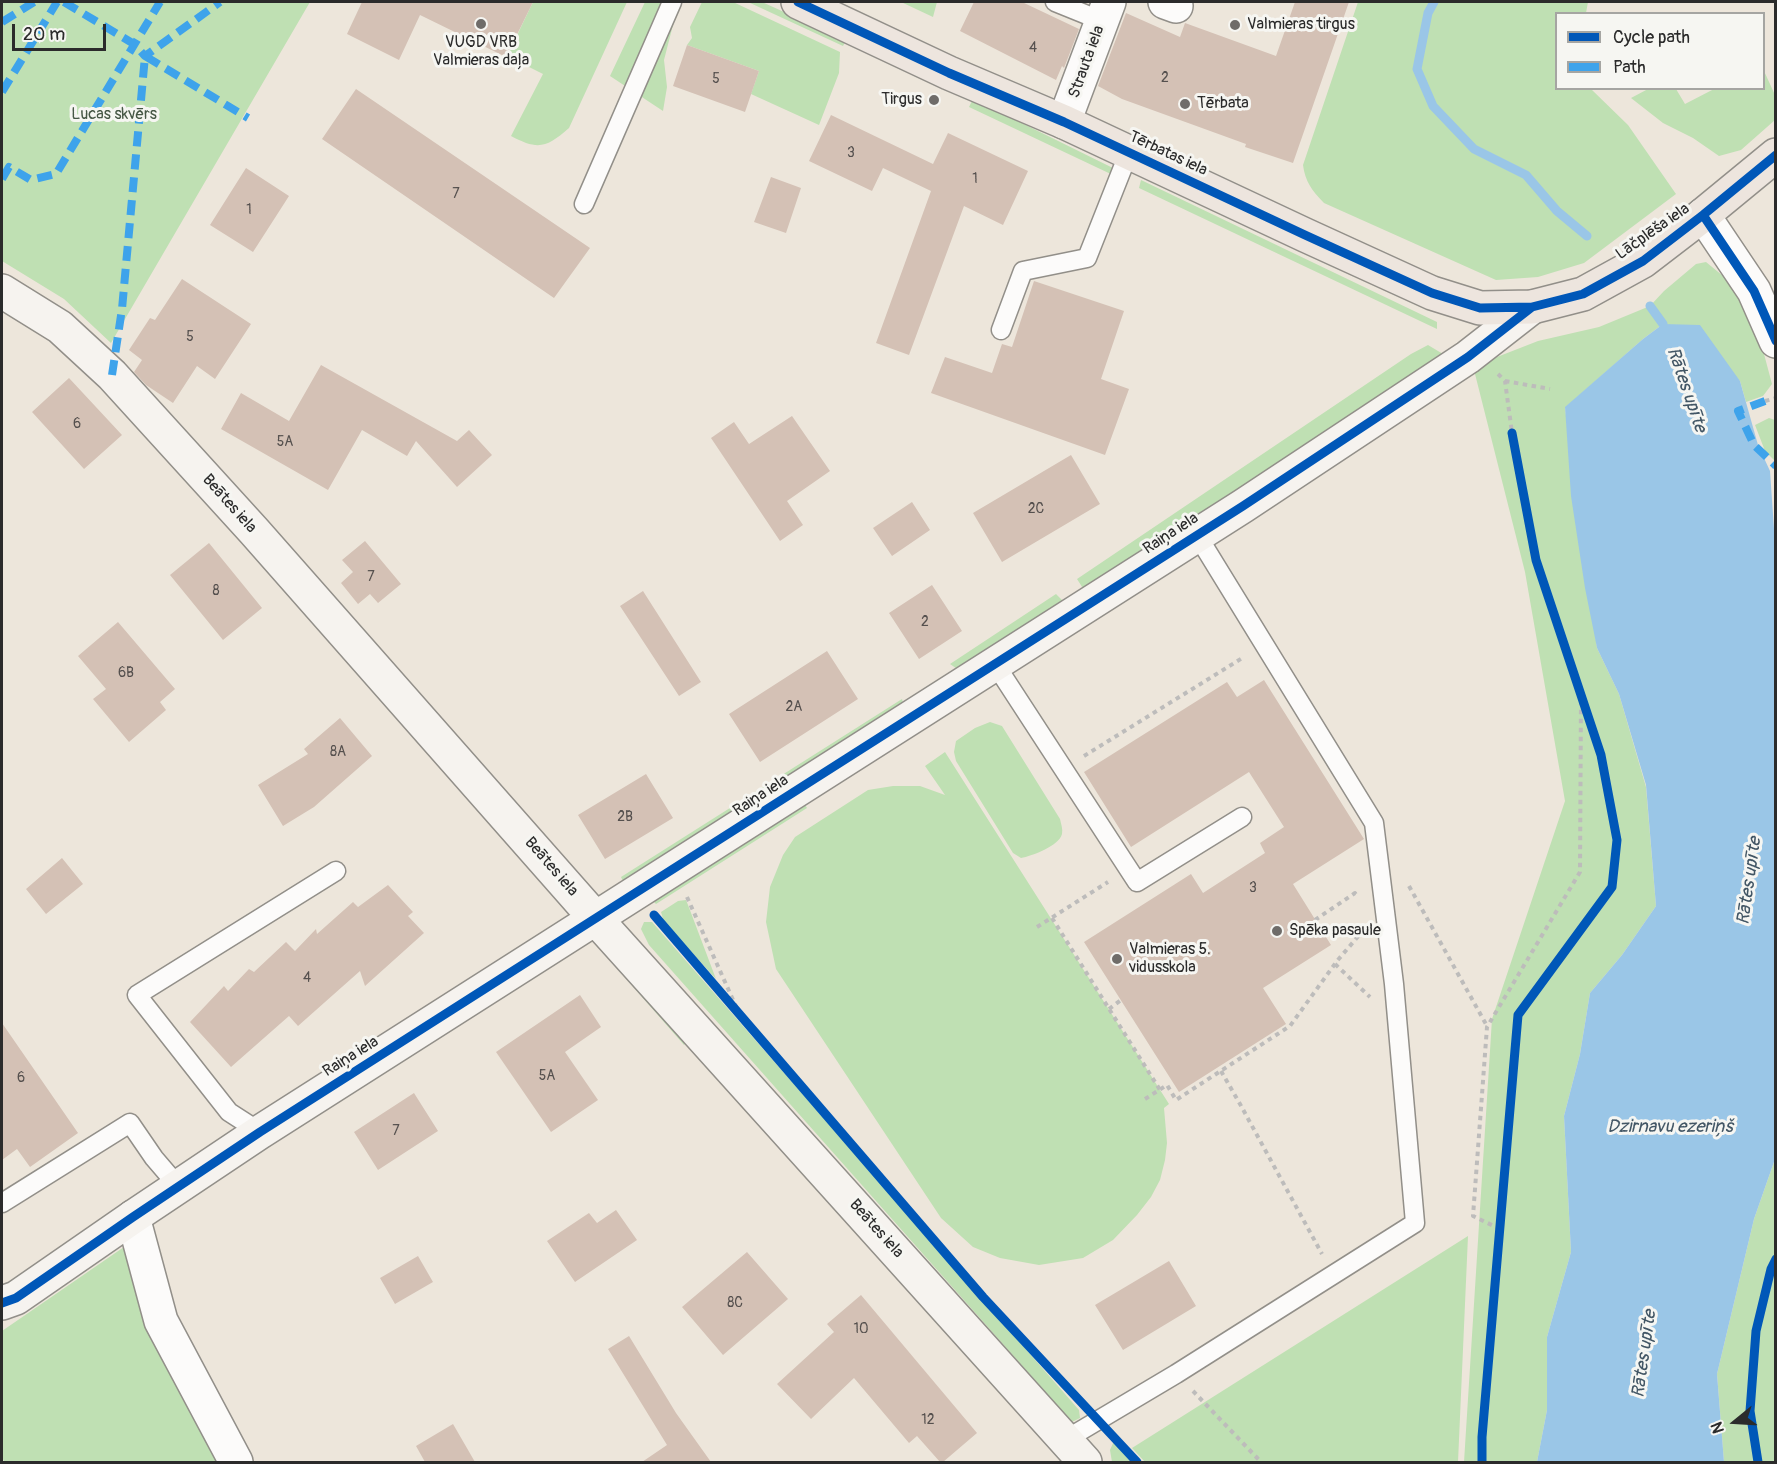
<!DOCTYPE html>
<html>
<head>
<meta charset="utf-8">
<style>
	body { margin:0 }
	#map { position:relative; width:1777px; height:1464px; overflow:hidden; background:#ede6db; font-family:Pangolin,sans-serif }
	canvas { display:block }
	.frame { position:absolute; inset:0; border:3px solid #2b2b2b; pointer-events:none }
	.legend { position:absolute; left:1555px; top:12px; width:210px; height:78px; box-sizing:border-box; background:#f6f6f2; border:2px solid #a5a5a2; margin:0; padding:8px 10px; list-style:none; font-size:18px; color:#2b2b2b }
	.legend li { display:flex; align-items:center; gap:12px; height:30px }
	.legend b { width:30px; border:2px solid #a5a5a2 }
	.north { position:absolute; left:1705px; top:1392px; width:60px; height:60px; -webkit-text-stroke:4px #f6f6f2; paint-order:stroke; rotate:252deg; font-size:16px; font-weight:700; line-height:24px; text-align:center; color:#2b2b2b }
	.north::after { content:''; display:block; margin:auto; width:21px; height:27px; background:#2b2b2b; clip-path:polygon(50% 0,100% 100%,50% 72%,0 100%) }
	.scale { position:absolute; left:12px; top:24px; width:94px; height:27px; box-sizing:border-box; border:3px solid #2b2b2b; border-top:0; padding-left:8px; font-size:18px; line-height:21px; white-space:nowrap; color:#2b2b2b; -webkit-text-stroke:4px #f6f6f2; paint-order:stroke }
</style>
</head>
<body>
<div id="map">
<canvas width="1777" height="1464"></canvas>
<div class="frame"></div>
<ul class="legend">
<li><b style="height:8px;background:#0057b8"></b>Cycle path</li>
<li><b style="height:8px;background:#3ea3eb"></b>Path</li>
</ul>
<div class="north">N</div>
<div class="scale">20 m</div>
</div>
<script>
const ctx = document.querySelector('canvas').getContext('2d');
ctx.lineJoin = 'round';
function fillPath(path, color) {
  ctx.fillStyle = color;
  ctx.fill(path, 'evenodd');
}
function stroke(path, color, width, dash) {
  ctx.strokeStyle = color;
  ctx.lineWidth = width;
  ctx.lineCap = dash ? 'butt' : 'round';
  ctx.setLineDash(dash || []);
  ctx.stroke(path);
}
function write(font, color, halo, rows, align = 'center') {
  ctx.font = font + ' Pangolin,sans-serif';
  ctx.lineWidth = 6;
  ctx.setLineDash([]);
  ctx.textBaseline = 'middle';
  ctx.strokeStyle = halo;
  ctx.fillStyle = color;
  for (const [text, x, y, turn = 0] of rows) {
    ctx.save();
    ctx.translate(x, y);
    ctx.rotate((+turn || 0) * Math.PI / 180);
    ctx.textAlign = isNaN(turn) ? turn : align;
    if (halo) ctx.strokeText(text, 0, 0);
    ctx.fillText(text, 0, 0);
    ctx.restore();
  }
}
fillPath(new Path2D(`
	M2 2H310L111 343 64 299 2 261Z
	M533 2H627L569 128C547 147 539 151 511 136L543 74 507 56Z
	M645 2H682L673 25 664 60 667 87 663 111 610 76Z
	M702 2H733L840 52 839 73 819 125 751 94 759 71 687 45 692 38 690 27Z
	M748 2H762L846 40 843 46Z
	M901 2H937L933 17Z
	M1358 2H1588L1586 13 1556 14V88L1591 89 1628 125 1676 194 1584 263 1538 277 1496 280 1324 203C1312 191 1305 181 1303 165Z
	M1764 71 1775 95V120L1741 150 1719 156 1693 138 1663 123 1631 98 1648 89H1676L1685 104 1714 89 1764 88Z
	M973 99 1117 170 1115 176 969 107Z
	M1141 180 1437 322V329L1139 188Z
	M1706 262 1734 285 1764 354 1772 384 1763 396 1746 402 1740 381 1663 324 1643 339 1565 408 1597 648 1619 694 1646 787 1656 906 1622 955 1590 993 1580 1054 1564 1116 1571 1252 1547 1337V1410L1537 1462H1464L1492 1019 1565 801 1525 572 1474 370 1497 357 1538 341 1599 327 1650 306 1664 291 1696 264Z
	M1428 345 1443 354 1086 593 1077 579 1411 354Z
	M1769 418 1775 420V461L1765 451 1755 425Z
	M1056 594 1062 600 1065 607 963 673 950 664Z
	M902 699 903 703 901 715 628 891 621 877Z
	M990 722 1002 726 1060 819C1061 824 1063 829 1062 834 1059 846 1032 856 1021 858L1013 853 956 761 954 752 956 741 975 728Z
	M945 752 1169 1104 1164 1108 1167 1143 1165 1160 1160 1180 1151 1197 1137 1215 1113 1240 1083 1258 1039 1265 1000 1258 973 1247 941 1218 776 969 766 922 770 887 783 855 795 837 868 790 893 786H920L945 795 925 766Z
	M804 803 807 808 656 904 652 900Z
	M686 900 688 905 716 979 664 922 661 912 678 901Z
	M644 922H652L1079 1410 1080 1418 1072 1422 649 945 641 929Z
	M601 950 609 951 687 1041 684 1045Z
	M1775 1159V1462H1724L1717 1374 1754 1219Z
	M1468 1236 1458 1462H1145L1132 1448Z
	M124 1247 222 1462H4L2 1456V1331Z
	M1114 1441 1132 1462H1112L1110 1450Z`), '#bfe0b3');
fillPath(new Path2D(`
	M1663 324 1700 325 1740 381 1758 445 1770 471 1776 558 1775 1159 1754 1219 1717 1374 1724 1462H1537L1547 1410V1337L1571 1252 1564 1116 1580 1054 1590 993 1622 955 1656 906 1646 785 1619 694 1597 648 1585 588 1571 496 1565 407 1643 339Z`), '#9ac6e7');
stroke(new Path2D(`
	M1434 2 1428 13 1417 69 1433 106 1474 149 1526 175 1557 211 1587 236
	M1650 306 1663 324`), '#9ac6e7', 9);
fillPath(new Path2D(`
	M362 2H533L506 57 420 15 399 60 347 34Z
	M974 2H1022L1079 29 1064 68 1062 66 1056 80 960 31Z
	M1295 2H1349L1293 163 1245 147 1246 144 1122 99 1098 86 1126 13 1180 37 1185 23 1276 56Z
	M687 45 759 71 745 112 673 86Z
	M356 89 590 248 554 298 322 139Z
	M831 115 933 164 948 133 1028 171 1003 225 964 206 909 355 876 343 931 191 883 168 872 191 809 161Z
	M246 168 289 196 253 252 210 225Z
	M771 177 801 188 786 233 754 222Z
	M182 279 251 324 215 379 197 366 173 403 146 385 134 372 142 360 129 350 150 318 155 320Z
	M1034 281 1124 311 1101 379 1129 389 1105 455 931 393 945 357 992 373 1002 344 1012 347Z
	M321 365 457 441 469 430 492 455 457 487 416 441 407 456 362 430 328 490 221 429 241 393 289 421Z
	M69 378 122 435 84 469 32 412Z
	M792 416 830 471 787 501 803 525 780 541 711 438 734 422 749 444Z
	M1071 455 1100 504 1002 562 973 513Z
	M912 502 930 530 892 556 873 528Z
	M365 541 401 584 378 603 370 594 358 604 341 583 353 572 342 560Z
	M209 543 262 608 223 640 170 575Z
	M932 585 962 631 919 659 889 613Z
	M643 591 701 682 679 696 620 606Z
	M118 622 175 689 160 702 166 710 129 742 93 699 106 689 78 656Z
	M827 651 858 699 760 762 729 714Z
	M1264 680 1364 839 1293 884 1331 945 1263 988 1286 1024 1179 1092 1084 942 1191 874 1203 893 1265 853 1260 843 1284 827 1249 772 1131 847 1084 772 1227 682 1237 697Z
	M340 718 372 756 314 807 283 826 258 785 308 754 304 749Z
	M646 774 673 818 605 859 578 815Z
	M62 858 83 884 46 914 26 889Z
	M388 885 413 912 408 916 424 933 365 986 360 971 298 1026 289 1016 231 1067 190 1022 224 986 228 991 249 969 254 972 286 942 295 951 316 929 317 934 353 902 358 907Z
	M580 995 601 1027 565 1052 598 1100 551 1132 496 1052Z
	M2 1023 78 1133 30 1167 17 1149 2 1160Z
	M414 1093 438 1131 378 1170 354 1132Z
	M616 1210 637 1240 575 1282 547 1241 589 1213 597 1223Z
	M747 1252 788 1299 723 1355 682 1307Z
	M418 1256 433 1282 395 1304 380 1278Z
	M1169 1261 1196 1306 1123 1350 1095 1305Z
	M861 1295 977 1433 943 1462H940L917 1436 909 1443 854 1378 811 1419 777 1384 834 1332 827 1324Z
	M629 1336 676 1413 711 1462H642L667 1445 608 1349Z
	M453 1424 475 1462H425L416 1446Z`), '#d4c1b5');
const lane = new Path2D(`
	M1055 2 1102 21
	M584 204 672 2
	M1001 330 1023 271 1087 258 1129 152
	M995 664 1137 882 1242 817
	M260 1132 229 1112 137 995 336 871
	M2 1203 130 1123 154 1158 178 1186
	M1065 1440 1176 1374 1415 1223 1394 984 1374 823 1197 535`);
const street = new Path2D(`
	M1165 2 1176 6
	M1064 122 1109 2
	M1703 215 1754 291 1776 341
	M133 1217 161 1321 236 1462`);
const secondary = new Path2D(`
	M2 291 60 327 112 375 254 531 596 919 1085 1462
	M2 1303 16 1298 133 1217 260 1132 1243 506 1468 357 1532 307`);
const primary = new Path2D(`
	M798 2 949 73 1064 122 1305 235 1432 293 1480 308 1532 307 1583 294 1643 261 1703 215 1776 155`);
stroke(lane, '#928f89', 21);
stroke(street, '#928f89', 36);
stroke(secondary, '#928f89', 36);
stroke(primary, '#928f89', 36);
stroke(new Path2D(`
	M1498 374 1505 381 1512 433
	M1505 381 1550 389
	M1765 401 1776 398
	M1084 756 1244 657
	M1409 886 1487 1026
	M687 897 738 1011
	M1052 918 1160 1090
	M1315 920 1355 893 1356 895
	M1037 927 1108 882
	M1335 964 1370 997
	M1109 1009 1121 1000
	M1221 1071 1240 1104 1322 1254
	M1145 1099 1167 1085 1176 1100 1290 1026 1337 961 1361 933
	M1500 1229 1473 1216 1487 1027 1580 872 1581 695
	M1193 1391 1261 1462`), '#bdbcbb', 4, [4.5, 4.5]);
stroke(lane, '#fcfbfa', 18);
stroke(street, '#fcfbfa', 33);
stroke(secondary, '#f6f3ef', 33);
stroke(primary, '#ede5de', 33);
stroke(new Path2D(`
	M64 2 134 44 145 56 220 2
	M2 22 34 2
	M2 92 57 2
	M2 179 9 167 31 180 56 174 160 2
	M112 375 122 309 145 56 248 118
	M1765 401 1738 411 1754 445 1776 466`), '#3ea3eb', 8, [15, 8]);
stroke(new Path2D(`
	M798 2 949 73 1064 122 1305 235 1432 293 1480 308 1532 307 1583 294 1643 261 1703 215 1776 155
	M1703 215 1754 291 1776 341
	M654 915 983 1297 1137 1462
	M2 1303 16 1298 133 1217 260 1132 1243 506 1468 357 1532 307
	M1482 1462V1437L1518 1015 1612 887 1617 840 1601 755 1536 560 1512 433
	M1758 1462 1750 1411 1756 1331 1771 1269 1776 1259`), '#0057b8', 9);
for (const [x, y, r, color] of [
	[481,24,6,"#6f6c69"],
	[1235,25,6,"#6f6c69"],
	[934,100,6,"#6f6c69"],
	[1185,104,6,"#6f6c69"],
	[1277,931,6,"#6f6c69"],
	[1117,959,6,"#6f6c69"]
]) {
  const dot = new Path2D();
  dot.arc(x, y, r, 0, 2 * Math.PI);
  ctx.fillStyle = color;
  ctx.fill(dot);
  stroke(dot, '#f6f6f2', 2);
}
write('14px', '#55504e', null, [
	["4",1033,48],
	["2",1165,78],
	["5",716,79],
	["3",851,153],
	["1",975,179],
	["7",456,194],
	["1",249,210],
	["5",190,337],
	["6",77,424],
	["5A",285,442],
	["2C",1036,509],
	["7",371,577],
	["8",216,591],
	["2",925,622],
	["6B",126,673],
	["2A",794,707],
	["8A",338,752],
	["2B",625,817],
	["3",1253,888],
	["4",307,978],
	["5A",547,1076],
	["6",21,1078],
	["7",396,1131],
	["8C",735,1303],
	["10",861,1329],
	["12",928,1420]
]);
write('16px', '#2b2b2b', '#f6f6f2', [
	["Valmieras tirgus",1247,25],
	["VUGD VRB",481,43,"center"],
	["Valmieras daļa",481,61,"center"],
	["Tirgus",922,100,"right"],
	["Tērbata",1197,104],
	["Spēka pasaule",1289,931],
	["Valmieras 5.",1129,950],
	["vidusskola",1129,968]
], 'left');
write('16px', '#2b2b2b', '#f6f6f2', [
	["Strauta iela",1087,62,-70],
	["Tērbatas iela",1168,154,25],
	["Lāčplēša iela",1653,232,-35],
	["Beātes iela",229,504,48],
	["Raiņa iela",1171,534,-33],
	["Raiņa iela",761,796,-33],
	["Beātes iela",551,867,49],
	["Raiņa iela",351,1057,-32],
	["Beātes iela",876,1229,48]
]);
write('16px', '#465745', '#f6f6f2', [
	["Lucas skvērs",114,115]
]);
write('italic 18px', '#425665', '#f6f6f2', [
	["Rātes upīte",1686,390,71],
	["Rātes upīte",1750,881,-82],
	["Dzirnavu ezeriņš",1670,1127],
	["Rātes upīte",1645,1354,-82]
]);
</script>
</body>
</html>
